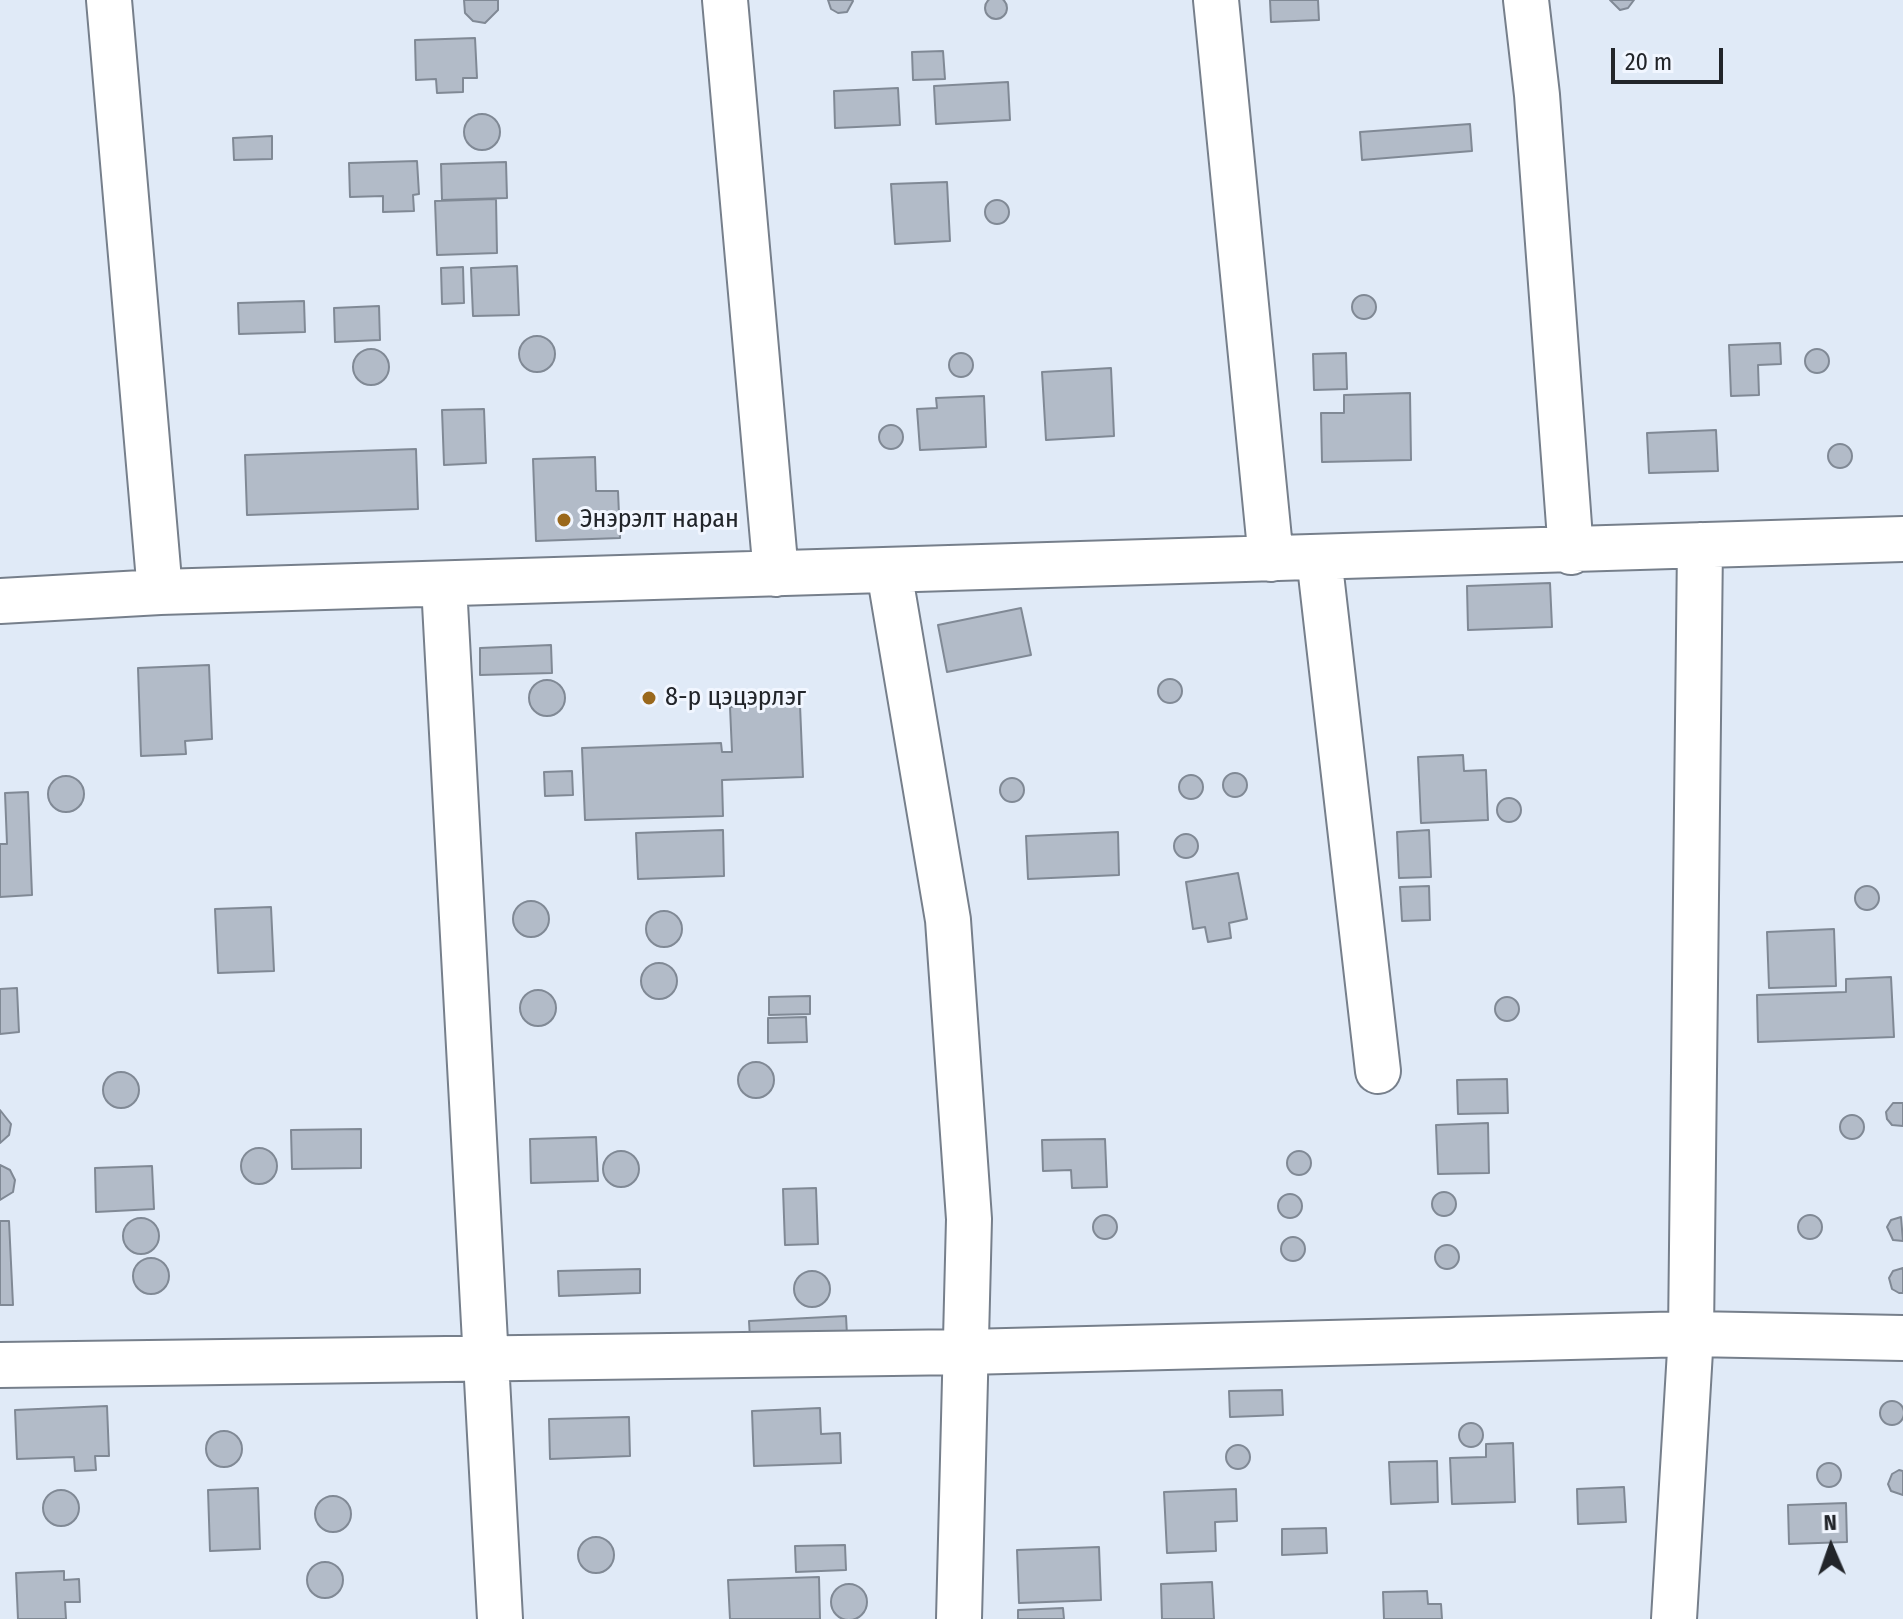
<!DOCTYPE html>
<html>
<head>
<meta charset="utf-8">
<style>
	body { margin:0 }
	#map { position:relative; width:1903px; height:1619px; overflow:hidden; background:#e0eaf7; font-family:"Fira Sans Condensed",sans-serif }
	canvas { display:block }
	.north { position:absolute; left:1791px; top:1507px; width:80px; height:80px; -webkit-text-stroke:6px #f1f6ff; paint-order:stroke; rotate:358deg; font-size:22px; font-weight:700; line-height:32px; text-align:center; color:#22252a }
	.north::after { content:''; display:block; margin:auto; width:28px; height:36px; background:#22252a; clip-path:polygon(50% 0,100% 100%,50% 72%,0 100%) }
	.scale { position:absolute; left:1611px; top:48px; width:112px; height:36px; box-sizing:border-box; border:4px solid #22252a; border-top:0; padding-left:10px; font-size:24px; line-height:28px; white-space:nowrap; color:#22252a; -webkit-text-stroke:6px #f1f6ff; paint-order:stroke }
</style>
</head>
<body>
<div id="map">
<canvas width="1903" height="1619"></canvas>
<div class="north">N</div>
<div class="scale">20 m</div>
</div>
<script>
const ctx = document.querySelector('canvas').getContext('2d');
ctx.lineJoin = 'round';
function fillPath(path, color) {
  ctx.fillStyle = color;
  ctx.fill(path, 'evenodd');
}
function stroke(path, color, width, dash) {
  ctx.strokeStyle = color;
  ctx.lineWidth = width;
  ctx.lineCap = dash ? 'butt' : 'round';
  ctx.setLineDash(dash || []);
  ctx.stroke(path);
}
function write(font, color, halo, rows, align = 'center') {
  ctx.font = font + ' "Fira Sans Condensed",sans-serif';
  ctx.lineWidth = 6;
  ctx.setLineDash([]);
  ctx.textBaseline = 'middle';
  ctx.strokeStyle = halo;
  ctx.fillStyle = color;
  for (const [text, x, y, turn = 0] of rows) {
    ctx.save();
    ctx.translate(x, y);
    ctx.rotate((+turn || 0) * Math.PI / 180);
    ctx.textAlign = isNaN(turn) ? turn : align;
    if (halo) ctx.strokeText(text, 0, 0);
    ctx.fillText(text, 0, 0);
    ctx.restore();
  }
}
const building = new Path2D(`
	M985 8a11 11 0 1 1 22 0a11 11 0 1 1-22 0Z
	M464 0H498V10L485 23 473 21 465 13Z
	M828 0H852L853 1 847 12 838 13 831 9Z
	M1270 0H1318L1319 20 1271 22Z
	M1610 0H1634L1628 8 1620 10Z
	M475 38 477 78H463V92L437 93 436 79 416 80 415 40Z
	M943 51 945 79 913 80 912 52Z
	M1008 82 1010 120 936 124 934 86Z
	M898 88 900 125 835 128 834 91Z
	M464 132a18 18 0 1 1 36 0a18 18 0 1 1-36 0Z
	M1470 124 1472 151 1362 160 1360 132Z
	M272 136V159L234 160 233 138Z
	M417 161 419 194 413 195 414 211 383 212V196L350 197 349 163Z
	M506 162 507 198 442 200 441 164Z
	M947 182 950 241 895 244 891 184Z
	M496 199 497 253 437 255 435 201Z
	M985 212a12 12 0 1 1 24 0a12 12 0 1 1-24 0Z
	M517 266 519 315 473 316 471 268Z
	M463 267 464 303 442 304 441 268Z
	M1352 307a12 12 0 1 1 24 0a12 12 0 1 1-24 0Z
	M304 301 305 332 239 334 238 303Z
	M379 306 380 340 335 342 334 308Z
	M519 354a18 18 0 1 1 36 0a18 18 0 1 1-36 0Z
	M1780 343 1781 364 1758 365 1759 395 1731 396 1729 345Z
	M1805 361a12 12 0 1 1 24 0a12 12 0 1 1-24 0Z
	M353 367a18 18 0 1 1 36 0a18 18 0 1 1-36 0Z
	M949 365a12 12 0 1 1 24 0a12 12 0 1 1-24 0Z
	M1346 353 1347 389 1314 390 1313 354Z
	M1111 368 1114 436 1046 440 1042 372Z
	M1410 393 1411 460 1322 462 1321 413H1344V395Z
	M984 396 986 447 920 450 917 409 937 408 936 398Z
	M484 409 486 463 444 465 442 410Z
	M879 437a12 12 0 1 1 24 0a12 12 0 1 1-24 0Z
	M1716 430 1718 471 1649 473 1647 433Z
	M1828 456a12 12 0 1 1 24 0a12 12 0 1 1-24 0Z
	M416 449 418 509 247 515 245 455Z
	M595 457 596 491H618L620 538 536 541 533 459Z
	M1550 583 1552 627 1468 630 1467 586Z
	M1021 608 1031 655 947 672 938 625Z
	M551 645 552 673 480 675V648Z
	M209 665 212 739 185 741 186 754 141 756 138 668Z
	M1158 691a12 12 0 1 1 24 0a12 12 0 1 1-24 0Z
	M529 698a18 18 0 1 1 36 0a18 18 0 1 1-36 0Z
	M800 705 803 777 722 780 723 816 585 820 582 748 721 743 722 752H732L730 707Z
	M1463 755 1464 771 1486 770 1488 820 1421 823 1418 757Z
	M572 771 573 795 545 796 544 772Z
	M1223 785a12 12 0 1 1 24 0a12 12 0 1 1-24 0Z
	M1179 787a12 12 0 1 1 24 0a12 12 0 1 1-24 0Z
	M48 794a18 18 0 1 1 36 0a18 18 0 1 1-36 0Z
	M1000 790a12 12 0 1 1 24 0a12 12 0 1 1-24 0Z
	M28 792 32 895 0 897V844H7L5 793Z
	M1497 810a12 12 0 1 1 24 0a12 12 0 1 1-24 0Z
	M723 830 724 876 638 879 636 833Z
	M1429 830 1431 877 1399 878 1397 832Z
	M1118 832 1119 875 1028 879 1026 836Z
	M1174 846a12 12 0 1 1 24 0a12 12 0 1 1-24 0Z
	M1238 873 1247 919 1229 923 1231 938 1208 942 1205 927 1193 929 1186 882Z
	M1855 898a12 12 0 1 1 24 0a12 12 0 1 1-24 0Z
	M1429 886 1430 920 1402 921 1400 887Z
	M513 919a18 18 0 1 1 36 0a18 18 0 1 1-36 0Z
	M271 907 274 971 218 973 215 909Z
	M646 929a18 18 0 1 1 36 0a18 18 0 1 1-36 0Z
	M1834 929 1836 986 1769 988 1767 932Z
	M641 981a18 18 0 1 1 36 0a18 18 0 1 1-36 0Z
	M1891 977 1894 1037 1758 1042 1757 995 1846 992V979Z
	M17 988 19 1032 0 1034V989Z
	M520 1008a18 18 0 1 1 36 0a18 18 0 1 1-36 0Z
	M810 996V1014L769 1015V997Z
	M1495 1009a12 12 0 1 1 24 0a12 12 0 1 1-24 0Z
	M806 1017 807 1042 768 1043V1018Z
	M738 1080a18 18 0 1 1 36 0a18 18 0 1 1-36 0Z
	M103 1090a18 18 0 1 1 36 0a18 18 0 1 1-36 0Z
	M1507 1079 1508 1113 1458 1114 1457 1080Z
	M1893 1103H1903V1126L1892 1125 1887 1119 1886 1112Z
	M0 1110 11 1124 9 1135 0 1143Z
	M1840 1127a12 12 0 1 1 24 0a12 12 0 1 1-24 0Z
	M1488 1123 1489 1173 1438 1174 1436 1125Z
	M361 1129V1168L292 1169 291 1130Z
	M596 1137 598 1181 531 1183 530 1139Z
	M1105 1139 1107 1187 1072 1188 1071 1170 1043 1171 1042 1140Z
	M241 1166a18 18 0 1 1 36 0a18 18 0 1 1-36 0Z
	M1287 1163a12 12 0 1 1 24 0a12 12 0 1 1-24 0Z
	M603 1169a18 18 0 1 1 36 0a18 18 0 1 1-36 0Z
	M0 1165 10 1170 15 1180 13 1192 0 1200Z
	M152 1166 154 1209 96 1212 95 1168Z
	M816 1188 818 1244 785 1245 783 1189Z
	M1432 1204a12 12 0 1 1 24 0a12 12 0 1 1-24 0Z
	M1278 1206a12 12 0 1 1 24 0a12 12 0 1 1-24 0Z
	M1093 1227a12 12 0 1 1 24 0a12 12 0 1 1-24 0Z
	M1798 1227a12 12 0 1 1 24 0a12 12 0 1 1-24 0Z
	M1901 1217 1903 1241 1893 1240 1887 1227 1891 1220Z
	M123 1236a18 18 0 1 1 36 0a18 18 0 1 1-36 0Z
	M0 1221H9L13 1305H0Z
	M1281 1249a12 12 0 1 1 24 0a12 12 0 1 1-24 0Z
	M1435 1257a12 12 0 1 1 24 0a12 12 0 1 1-24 0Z
	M133 1276a18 18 0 1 1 36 0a18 18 0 1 1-36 0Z
	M1903 1268V1293H1899L1892 1289 1889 1278 1893 1271Z
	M640 1269V1293L559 1296 558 1271Z
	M794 1289a18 18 0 1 1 36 0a18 18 0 1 1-36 0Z
	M846 1316 847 1335 750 1339 749 1321Z
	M1282 1390 1283 1415 1230 1417 1229 1391Z
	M1880 1413a12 12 0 1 1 24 0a12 12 0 1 1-24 0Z
	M107 1406 109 1456H95L96 1470 75 1471 74 1457 17 1459 15 1410Z
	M820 1408 821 1434 840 1433 841 1463 754 1466 752 1411Z
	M629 1417 630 1456 550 1459 549 1419Z
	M1459 1435a12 12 0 1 1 24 0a12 12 0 1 1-24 0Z
	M206 1449a18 18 0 1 1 36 0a18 18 0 1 1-36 0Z
	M1513 1443 1515 1502 1452 1504 1450 1458 1486 1457V1444Z
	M1226 1457a12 12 0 1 1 24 0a12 12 0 1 1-24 0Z
	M1437 1461 1438 1502 1391 1504 1389 1462Z
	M1817 1475a12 12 0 1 1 24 0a12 12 0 1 1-24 0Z
	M1899 1470 1903 1471V1495L1891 1491 1888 1484 1892 1474Z
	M1624 1487 1626 1522 1578 1524 1577 1489Z
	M258 1488 260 1549 210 1551 208 1490Z
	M1236 1489 1237 1521 1215 1522 1216 1551 1167 1553 1164 1492Z
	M43 1508a18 18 0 1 1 36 0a18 18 0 1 1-36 0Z
	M315 1514a18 18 0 1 1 36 0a18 18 0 1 1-36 0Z
	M1846 1503 1847 1542 1789 1544 1788 1505Z
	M1326 1528 1327 1553 1282 1555V1529Z
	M578 1555a18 18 0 1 1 36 0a18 18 0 1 1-36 0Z
	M845 1545 846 1570 796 1572 795 1546Z
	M1099 1547 1101 1600 1019 1603 1017 1550Z
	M307 1580a18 18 0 1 1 36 0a18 18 0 1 1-36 0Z
	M64 1571V1580L79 1579 80 1602H65L66 1619H18L16 1573Z
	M819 1577 820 1619H730L728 1580Z
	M1212 1582 1214 1619H1162L1161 1584Z
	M831 1602a18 18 0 1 1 36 0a18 18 0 1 1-36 0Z
	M1427 1591 1428 1604H1441L1442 1619H1384L1383 1592Z
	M1063 1608 1064 1619H1018V1610Z`);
fillPath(building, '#b2bbc8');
stroke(building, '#808995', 2);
const minor = new Path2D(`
	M109 0 160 592
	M725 0 776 574
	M1216 0 1271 559
	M1526 0 1537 95 1571 552
	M1319 557 1378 1071
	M889 571 948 920 969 1219 959 1619
	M444 585 500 1619
	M0 601 160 592 1903 539
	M0 1365 966 1352 1691 1334 1903 1338
	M1674 1619 1691 1334 1700 545`);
stroke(minor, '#767f8b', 48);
stroke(minor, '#fff', 44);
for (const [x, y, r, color] of [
	[564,520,8,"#9a681c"],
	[649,698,8,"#9a681c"]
]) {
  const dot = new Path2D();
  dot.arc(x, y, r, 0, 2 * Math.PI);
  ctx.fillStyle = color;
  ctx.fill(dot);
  stroke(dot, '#f1f6ff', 3);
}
write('26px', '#22252a', '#f1f6ff', [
	["Энэрэлт наран",580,520],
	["8-р цэцэрлэг",665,698]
], 'left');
</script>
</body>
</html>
